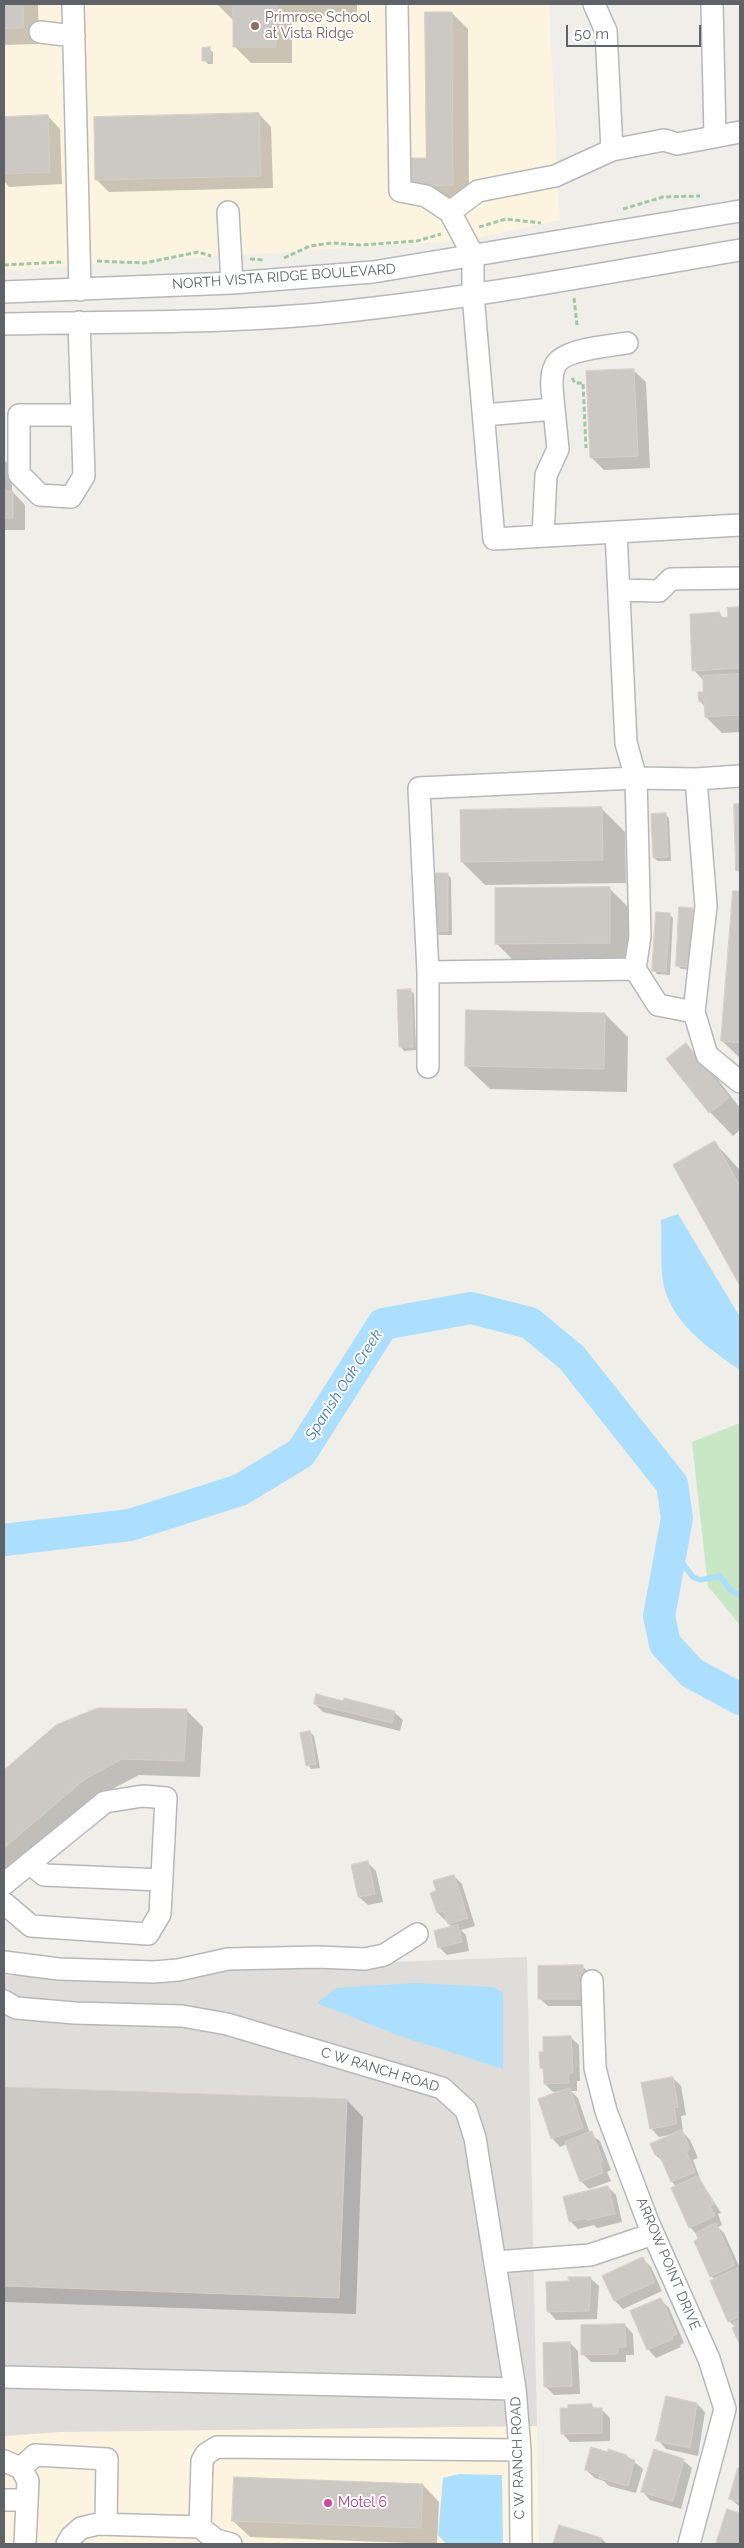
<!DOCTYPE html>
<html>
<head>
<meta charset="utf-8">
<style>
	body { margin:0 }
	#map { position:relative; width:744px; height:2548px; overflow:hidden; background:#f0eee8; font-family:Raleway,sans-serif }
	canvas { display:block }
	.frame { position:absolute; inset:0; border:5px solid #5f6367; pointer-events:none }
	.scale { position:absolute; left:566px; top:25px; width:135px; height:22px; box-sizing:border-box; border:2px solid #5f6367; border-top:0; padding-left:6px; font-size:15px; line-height:18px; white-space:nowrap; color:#5f6367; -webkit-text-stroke:4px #fff; paint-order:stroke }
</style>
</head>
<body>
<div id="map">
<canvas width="744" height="2548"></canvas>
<div class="frame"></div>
<div class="scale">50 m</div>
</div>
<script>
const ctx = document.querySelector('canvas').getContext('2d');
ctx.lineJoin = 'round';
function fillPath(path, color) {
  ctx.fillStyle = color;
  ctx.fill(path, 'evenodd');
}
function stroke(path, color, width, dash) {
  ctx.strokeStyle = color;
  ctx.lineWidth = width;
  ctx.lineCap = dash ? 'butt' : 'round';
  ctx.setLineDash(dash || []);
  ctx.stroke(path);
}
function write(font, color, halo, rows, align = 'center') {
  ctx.font = font + ' Raleway,sans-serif';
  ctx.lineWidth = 4;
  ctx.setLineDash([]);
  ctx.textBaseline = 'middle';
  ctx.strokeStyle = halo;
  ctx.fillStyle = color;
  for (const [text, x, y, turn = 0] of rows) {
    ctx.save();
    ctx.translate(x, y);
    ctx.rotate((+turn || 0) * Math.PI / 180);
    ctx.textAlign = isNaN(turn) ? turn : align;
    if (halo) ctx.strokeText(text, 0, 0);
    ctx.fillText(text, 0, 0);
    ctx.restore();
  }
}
fillPath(new Path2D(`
	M4 4H549L560 220 469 240 4 270Z
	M537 2426 539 2544H4V2436L60 2432Z`), '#fdf4e0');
fillPath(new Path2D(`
	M527 1957 537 2426 60 2432 4 2436V1976Z`), '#dfddda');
fillPath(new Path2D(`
	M740 1423V1625L708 1586 692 1442Z`), '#c8e7c5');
fillPath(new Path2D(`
	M678 1214 740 1317V1370C708 1348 671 1323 663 1282 660 1263 662 1240 661 1220Z
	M4 1530 60 1535 37 1544 4 1548Z
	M415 1983 494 1987 503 1993V2069L397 2035 317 2003 336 1988Z
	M459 2474 502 2475 503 2544H446L438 2535 443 2478Z`), '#abdffd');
fillPath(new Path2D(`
	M4 4H38L39 44 4 45Z
	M217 4H357V16H292V63H251L235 47 233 20Z
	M452 13 468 29 469 201 427 202 428 159Z
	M209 49 213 52V64H208L204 60Z
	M259 114 271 127 273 188 109 192 96 179Z
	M48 116 60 129 62 184 9 187 4 181V118Z
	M633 370 646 382 650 468 604 470 592 458Z
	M4 460 12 468V491L25 505V530H4Z
	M740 608V732L722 733 706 717 705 707 700 701 705 694 704 681 694 670 719 614 725 619H729L728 609Z
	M735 805H740V873L738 870Z
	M602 809 625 832 626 883 485 885 462 862Z
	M666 815 669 818 671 861H658L654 858Z
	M447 874 451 878 452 935H439L435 931Z
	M609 888 632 911 633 966 520 967 497 944Z
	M734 892 740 893V1058L722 1041Z
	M692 909 696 913 693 970 681 969 677 965Z
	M669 914 673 918 670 975 657 974 654 970Z
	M410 990 414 994 416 1050 404 1051 401 1047Z
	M605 1014 628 1037 627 1092 490 1089 466 1066Z
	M686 1045 709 1068 740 1108V1130L733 1136 710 1112 668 1059Z
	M715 1143 740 1170V1284L674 1166Z
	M315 1704 394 1712 403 1720 400 1731 323 1712Z
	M187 1711 203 1727 200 1777 139 1775 101 1795 4 1878V1772L57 1726Z
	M310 1732 314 1736 320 1768 311 1769 308 1765Z
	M368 1863 376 1871 383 1902 368 1905 359 1897Z
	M454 1876 462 1884 475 1926 461 1930 466 1935 469 1951 447 1955 439 1947 453 1928 438 1913V1891Z
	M583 1967 591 1975V2006H548L539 1998Z
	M570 2037 579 2045 580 2081H577V2091H571L578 2098 590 2134 600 2141 611 2170 607 2172 611 2181 589 2189 581 2181 567 2144 560 2147 552 2138 561 2091 553 2092 545 2084 544 2071 541 2067Z
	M673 2078 681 2086 686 2115 681 2116 683 2132 690 2140 698 2158 693 2160 701 2181 721 2213 718 2214 722 2225 718 2227 724 2233 740 2268V2342L734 2329 736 2328 729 2321 715 2280 711 2276 698 2236 690 2227 677 2187 672 2182 663 2162 656 2155 674 2134 659 2137 651 2128Z
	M4 2088 347 2100 363 2117 356 2314 4 2302Z
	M608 2187 616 2195 622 2222 597 2228 594 2225 578 2229 570 2221Z
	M643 2259 651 2267 662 2291 623 2309 615 2301Z
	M590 2278 599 2286 597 2319 556 2320 548 2311Z
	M660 2299 669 2308 684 2343 680 2345 681 2347 656 2358 648 2349Z
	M625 2325 633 2334 634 2355H626V2362H591L583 2354Z
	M570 2343 578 2351 580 2394 554 2395 546 2387Z
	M697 2404 705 2412 698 2456 666 2449 658 2440Z
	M592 2406 596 2409H601L610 2418V2441L570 2442 562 2433Z
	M627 2456 643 2469 636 2493 609 2486 604 2481 595 2478 586 2470Z
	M683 2460 692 2468 681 2509 650 2500 642 2491Z
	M739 2469 740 2470V2507L731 2499Z
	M423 2485 439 2502 437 2544 250 2537 233 2521Z
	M728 2511 740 2514V2544H718Z
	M560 2526 602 2539 607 2544H555Z`), '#0003');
stroke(new Path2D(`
	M671 1548 693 1577 700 1580 720 1576 731 1591 740 1595`), '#abdffd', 5.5);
stroke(new Path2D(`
	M4 1540 130 1525 240 1490 301 1453 383 1324 471 1308 530 1323 572 1358 672 1484 677 1518 659 1616 665 1644 692 1673 740 1699`), '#abdffd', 32);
const building = new Path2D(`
	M4 4H23V28H4Z
	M215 4H276V47H233V4Z
	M425 12H452L453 185 409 186V158H426Z
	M210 47V60L202 61V48Z
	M259 113 261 176 95 180 94 117Z
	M48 115 50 172 4 174V117Z
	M634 369 638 456 590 458 586 371Z
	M4 491H13V518H4Z
	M740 607V668L692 671 690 614 720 612V618L728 617 727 608Z
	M740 674V715L705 717 704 701 699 702 698 692H703V676Z
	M734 804H740V871H736Z
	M602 807 603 860 461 862 460 810Z
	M666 813 668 857 653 858 651 814Z
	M434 873H448V931H434Z
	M610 887V943L495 944V888Z
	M733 891H740V1043L721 1041Z
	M679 907 693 908 689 967 676 966Z
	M656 912 670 913 666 972 652 971Z
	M411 989 413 1047H399L397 990Z
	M466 1010 605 1013 604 1069 465 1066Z
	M686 1043 729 1098 709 1113 666 1059Z
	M715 1141 740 1187V1286L673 1165Z
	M316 1694 343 1701 344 1698 395 1711 392 1723 314 1704Z
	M98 1708 187 1709 184 1761 122 1759 85 1779 4 1848V1770L56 1725Z
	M310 1731 316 1764 306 1766 300 1733Z
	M368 1861 375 1894 358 1897 351 1865Z
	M454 1875 468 1918 448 1924 443 1911 437 1913 430 1893 436 1891 433 1881Z
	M458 1925 462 1942 438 1948 434 1931Z
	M583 1965V1999H538V1966Z
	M571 2036 573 2073H569V2083L544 2084 543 2068H540L539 2052H543V2037Z
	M673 2077 678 2107 674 2108 677 2124 650 2129 641 2083Z
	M4 2087 347 2099 339 2298 4 2286Z
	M570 2088 583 2128 551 2139 538 2099Z
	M682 2130 690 2149 686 2151 695 2172 671 2182 659 2154 655 2155 650 2144Z
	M592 2131 603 2162 600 2163 603 2173 580 2182 565 2142Z
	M698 2176 714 2204 710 2206 715 2216 689 2228 671 2188Z
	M608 2186 615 2214 587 2220 585 2218 569 2222 563 2197Z
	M716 2223 735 2265 710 2277 694 2241 698 2239 696 2233Z
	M643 2257 655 2282 614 2301 602 2276Z
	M740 2267V2316L728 2322 710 2281Z
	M568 2277H591L589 2311 547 2312 546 2282 569 2281Z
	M661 2298 677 2334 672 2336 673 2339 647 2350 630 2311Z
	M740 2320V2345L732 2328 735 2327 733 2323Z
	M625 2324 626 2347H618V2354L581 2355V2325Z
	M570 2342 572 2386 544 2387 543 2343Z
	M666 2396 697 2403 690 2448 656 2441Z
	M592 2404V2408H602V2433L561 2434 560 2408H568V2405Z
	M591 2447 608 2452V2449L627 2455 626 2457 635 2460 628 2486 599 2478 600 2475 585 2470Z
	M654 2449 684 2459 673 2501 641 2492Z
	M738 2468H740V2502L729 2499Z
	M234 2477 423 2484 421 2528 232 2521Z
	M727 2509 740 2513V2544H716Z
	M559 2525 602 2538 600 2544H553Z`);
fillPath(building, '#ccc9c4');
stroke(building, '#d5cfc6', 1);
const minor = new Path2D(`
	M73 4 80 290
	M397 4 400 191 426 196 450 212 473 255V295L494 539 616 532
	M594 4 606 31 612 150
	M712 4 715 136
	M40 32 74 36
	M228 212 232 283
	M450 212 478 191 555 176 612 150 664 140 677 144 740 132
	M4 292 232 283 373 272 740 211
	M79 322 84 476 71 497 40 495 19 474V415H82
	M4 324C118 321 234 324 348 311 479 297 610 272 740 250
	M554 409C553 396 549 378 555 366 562 349 609 346 627 343
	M484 415 554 409 558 449 546 475 543 536
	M619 590 659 591 671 579 740 578
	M696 779 706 906 694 1012 707 1055 740 1082
	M428 972 635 969
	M694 1012 658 1005 635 969 640 936 636 778 626 743 616 532 740 525
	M428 1067V972L419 788 636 778 696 779 740 776
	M29 1863 44 1875 161 1880
	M4 1884 105 1802 143 1796 166 1798 160 1914 148 1934 31 1926 4 1903
	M4 1962 59 1969 154 1972 178 1970 228 1959 318 1957 365 1959 384 1955 417 1934
	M592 1981 595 2068 606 2111 648 2222 709 2359 725 2409 689 2544
	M4 2001 16 2008 75 2013 182 2016 227 2024 442 2088 466 2110 475 2138 515 2389 520 2450 521 2544
	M495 2262 590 2255 653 2234
	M4 2377 515 2389
	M4 2461 21 2468 28 2481 25 2544
	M21 2468 35 2455 107 2459 106 2524
	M4 2500H27
	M200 2527 202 2461 206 2454 217 2447 520 2450
	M67 2544 71 2537 81 2528 98 2524 200 2527 216 2540 231 2544`);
stroke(minor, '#b5b8bb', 24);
stroke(new Path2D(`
	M623 209 663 197 700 196
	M479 227 506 219 541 223
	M284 258 310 246 332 243 361 245 417 241 441 234
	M250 259 264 260
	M97 261 144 263 198 252 211 256
	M4 265 61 262
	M574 298 577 325
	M572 378 575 383H583L586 448`), '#9ec8a7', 3, [5, 2.5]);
stroke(minor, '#fff', 21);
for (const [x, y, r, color] of [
	[255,26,5,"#8d6e63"],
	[328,2503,5,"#d1479c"]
]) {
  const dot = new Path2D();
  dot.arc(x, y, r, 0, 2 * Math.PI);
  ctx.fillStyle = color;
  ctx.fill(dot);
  stroke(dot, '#fff', 2);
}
write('14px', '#785e54', '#fff', [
	["Primrose School",265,18],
	["at Vista Ridge",265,34]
], 'left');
write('14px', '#5f6367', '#fff', [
	["NORTH VISTA RIDGE BOULEVARD",284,277,-4],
	["C W RANCH ROAD",380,2070,17],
	["ARROW POINT DRIVE",668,2264,67],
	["C W RANCH ROAD",518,2458,-92]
]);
write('14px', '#b23c85', '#fff', [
	["Motel 6",338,2503]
], 'left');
write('italic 15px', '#437ba7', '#fff', [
	["Spanish Oak Creek",344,1385,-57]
]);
</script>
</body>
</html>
